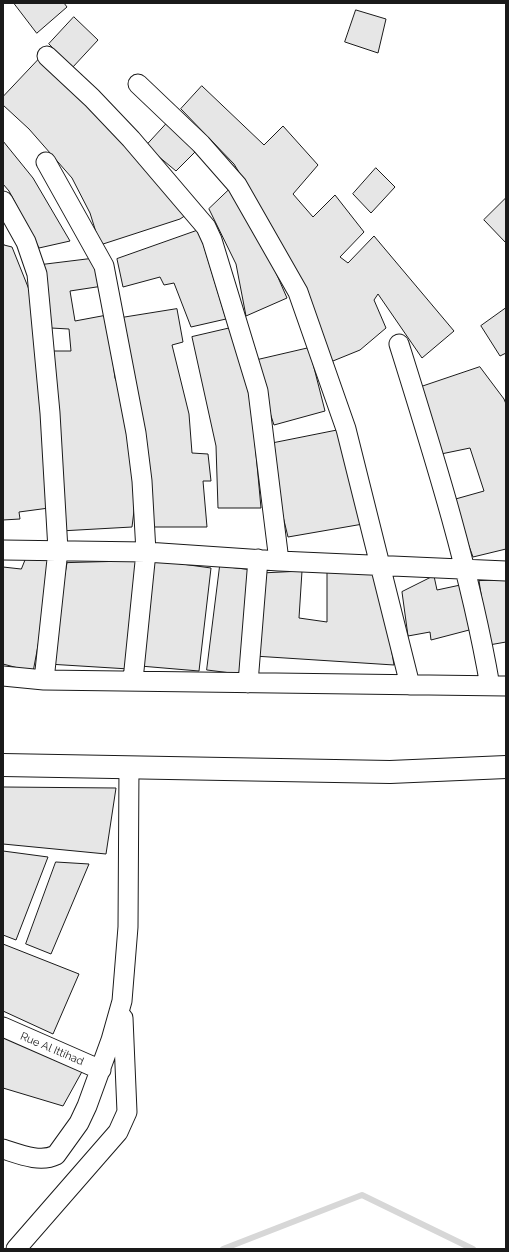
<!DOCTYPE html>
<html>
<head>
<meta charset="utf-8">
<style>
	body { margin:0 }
	#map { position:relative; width:509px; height:1252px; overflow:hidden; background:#fff; font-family:Raleway,sans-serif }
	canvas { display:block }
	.frame { position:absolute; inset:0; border:4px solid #1a1a1a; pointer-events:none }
</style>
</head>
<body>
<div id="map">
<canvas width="509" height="1252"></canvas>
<div class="frame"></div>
</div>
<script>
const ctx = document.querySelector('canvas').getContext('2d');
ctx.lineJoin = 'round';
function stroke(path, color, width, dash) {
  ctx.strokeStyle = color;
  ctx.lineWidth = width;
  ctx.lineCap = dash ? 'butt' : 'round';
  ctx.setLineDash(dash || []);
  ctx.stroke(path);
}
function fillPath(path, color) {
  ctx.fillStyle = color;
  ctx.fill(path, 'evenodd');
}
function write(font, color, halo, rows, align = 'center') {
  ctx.font = font + ' Raleway,sans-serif';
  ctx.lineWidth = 3;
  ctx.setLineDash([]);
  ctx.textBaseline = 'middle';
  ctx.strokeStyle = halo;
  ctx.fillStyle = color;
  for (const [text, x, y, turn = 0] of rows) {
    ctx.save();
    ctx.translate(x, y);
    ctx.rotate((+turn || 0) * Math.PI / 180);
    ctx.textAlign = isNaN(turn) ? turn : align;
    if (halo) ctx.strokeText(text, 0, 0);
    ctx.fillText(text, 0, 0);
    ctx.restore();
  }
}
stroke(new Path2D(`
	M223 1249 362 1195 473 1249`), '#d7d7d7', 6);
const building = new Path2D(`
	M14 3H64L67 7 37 33Z
	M356 10 386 19 378 53 345 42Z
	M74 17 98 40 72 68 49 44Z
	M40 58 96 109 186 215 180 219 100 245 90 213 72 178 29 129 3 105V97Z
	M202 86 264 145 283 126 318 165 293 194 313 217 335 195 364 232 340 257 348 263 374 236 454 331 422 358 378 294 374 300 386 328 360 350 328 363 307 290 268 220 234 164 181 109Z
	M169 121 199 148 176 171 146 146Z
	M3 141 33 178 70 241 39 248 9 191 3 184Z
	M376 168 395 187 371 213 353 194Z
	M232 187 256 227 287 298 246 316 236 264 209 209Z
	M506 198V243L484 220Z
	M199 230 226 319 191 327 174 283 164 285 160 277 123 287 117 259Z
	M3 242 4 245 12 247 34 302 46 410 49 508 19 512 20 519 3 520Z
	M98 258 103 286 70 291 75 321 107 315 115 378 127 404 139 470 132 527 60 531 53 351H71L69 329 51 328 41 265Z
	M506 308V353L500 356 481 326Z
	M177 309 183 342 172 345 189 414 192 453 208 454 211 481H203L207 527H147L121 318Z
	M235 327 252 410 261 508H218L216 446 192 337Z
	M309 348 325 411 274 425 253 361Z
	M480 367 504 399 506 404V549L473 557 452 500 484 491 470 448 441 454 418 388Z
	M339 430 363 524 288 537 280 504 274 443Z
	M27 556 54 561 33 672 3 664V567L21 569Z
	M153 560 211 568 199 671 140 666Z
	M142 561 129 669 48 664 67 563Z
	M220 566 253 570 239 674 207 670Z
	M378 568 394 665 254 656 261 573 302 571 299 618 327 622V572Z
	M434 576 437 590 465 584 473 629 431 640 430 632 408 636 402 592Z
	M506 580V642L489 645 479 581Z
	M3 787 116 788 106 854 3 844Z
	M3 851 48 857 16 940 3 935Z
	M56 862 89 864 51 954 26 944Z
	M3 944 79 974 53 1034 3 1011Z
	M3 1034 84 1068 63 1106 3 1088Z`);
fillPath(building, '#e6e6e6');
stroke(building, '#1a1a1a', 1);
const street = new Path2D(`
	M47 56 92 98 131 139 206 227 212 240 258 391 279 561
	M138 84 201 144 237 185 298 292 346 429 410 685
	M46 162 104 266 136 433 142 481 146 552 133 680
	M3 201 26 242 37 274 50 413 58 550 44 680
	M399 344C434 456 470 570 490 686
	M3 550 146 552 279 561 506 571
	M3 676 44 680 506 686
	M248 683 258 559
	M3 1027 101 1070
	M3 1149C19 1154 40 1163 56 1155L79 1123 87 1106 111 1040 122 1001 128 927 129 767
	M16 1249 118 1132 127 1112 123 1018`);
const secondary = new Path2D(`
	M3 765 390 772 506 767`);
stroke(street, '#1a1a1a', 21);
stroke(secondary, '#1a1a1a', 24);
stroke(street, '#fff', 19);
stroke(secondary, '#fff', 22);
write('11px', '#1a1a1a', '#fff', [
	["Rue Al Ittihad",52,1049,23]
]);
</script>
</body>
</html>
